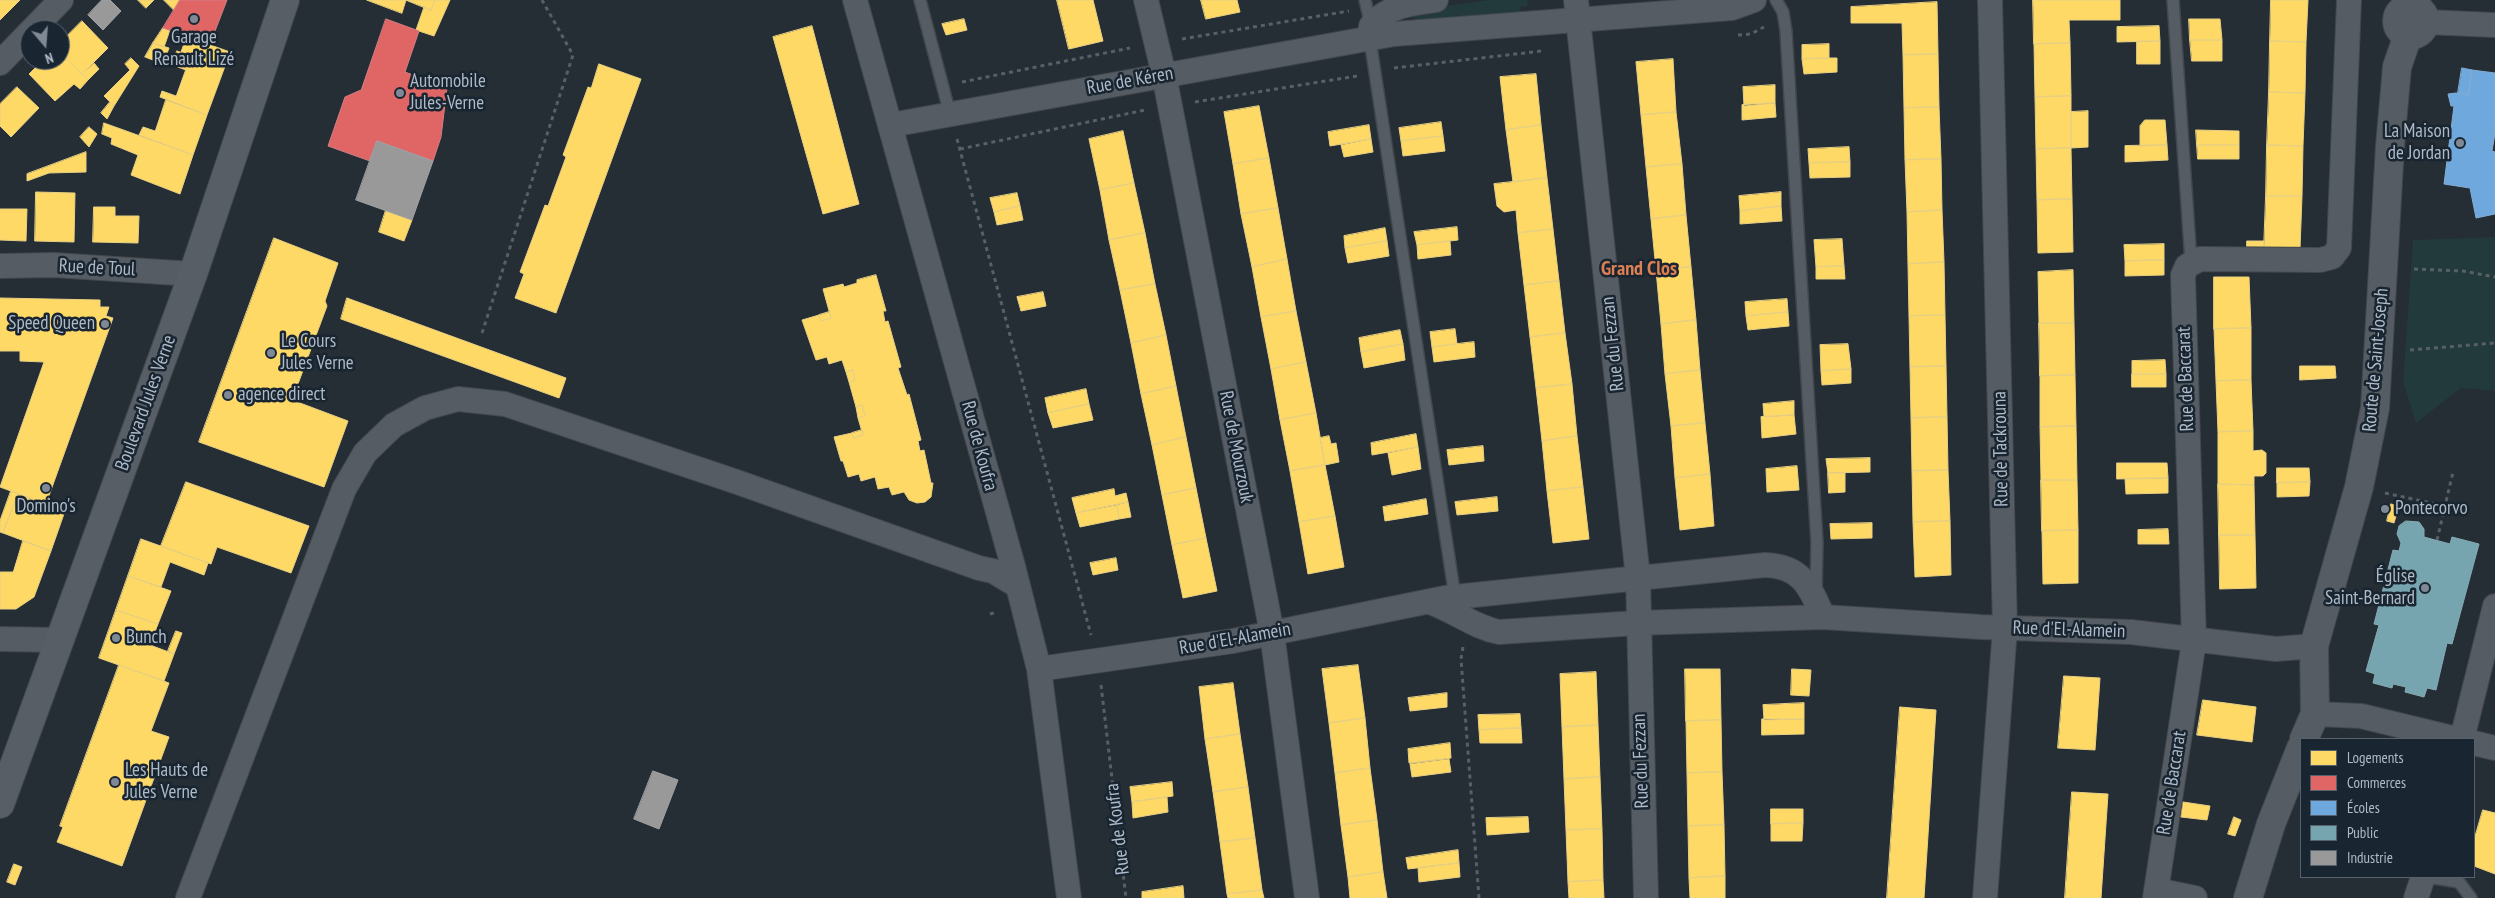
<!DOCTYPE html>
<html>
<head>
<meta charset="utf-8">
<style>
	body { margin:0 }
	#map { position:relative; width:2495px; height:898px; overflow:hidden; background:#252d35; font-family:"PT Sans Narrow",sans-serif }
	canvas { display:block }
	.legend { position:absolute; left:2300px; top:738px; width:175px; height:140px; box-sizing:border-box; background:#192530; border:1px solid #55616d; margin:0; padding:6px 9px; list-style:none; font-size:15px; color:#aebac8 }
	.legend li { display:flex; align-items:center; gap:10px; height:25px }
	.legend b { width:25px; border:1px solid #55616d }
	.north { position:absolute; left:20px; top:20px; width:50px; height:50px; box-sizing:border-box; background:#192530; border:1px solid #55616d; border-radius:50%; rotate:162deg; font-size:14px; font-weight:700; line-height:20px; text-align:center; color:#aebac8 }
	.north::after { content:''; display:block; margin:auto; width:18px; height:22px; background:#7e8995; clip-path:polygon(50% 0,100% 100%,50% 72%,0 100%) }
</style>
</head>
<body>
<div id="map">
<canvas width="2495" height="898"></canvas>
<ul class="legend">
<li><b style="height:14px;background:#ffd966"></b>Logements</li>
<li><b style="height:14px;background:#e06666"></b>Commerces</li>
<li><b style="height:14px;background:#6fa8dc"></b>Écoles</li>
<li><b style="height:14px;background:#76a5af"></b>Public</li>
<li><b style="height:14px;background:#999"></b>Industrie</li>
</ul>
<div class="north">N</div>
</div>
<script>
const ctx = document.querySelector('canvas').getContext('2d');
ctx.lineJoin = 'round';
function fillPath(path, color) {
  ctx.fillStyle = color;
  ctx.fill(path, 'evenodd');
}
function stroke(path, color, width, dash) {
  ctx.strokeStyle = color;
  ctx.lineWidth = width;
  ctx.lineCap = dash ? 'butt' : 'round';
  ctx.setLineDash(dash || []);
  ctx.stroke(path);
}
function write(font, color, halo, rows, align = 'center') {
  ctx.font = font + ' "PT Sans Narrow",sans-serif';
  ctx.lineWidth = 5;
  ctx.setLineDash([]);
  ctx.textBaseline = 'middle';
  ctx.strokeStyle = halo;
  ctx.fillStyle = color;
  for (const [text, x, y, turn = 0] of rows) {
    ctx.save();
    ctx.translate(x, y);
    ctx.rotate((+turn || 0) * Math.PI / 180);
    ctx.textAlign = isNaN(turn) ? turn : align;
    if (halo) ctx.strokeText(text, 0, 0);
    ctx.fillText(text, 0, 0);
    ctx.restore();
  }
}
fillPath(new Path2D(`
	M1488 0H1527L1528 6 1520 7 1521 13 1414 21 1413 16 1418 15V10Z
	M2495 237V391L2461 388 2416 423 2403 382 2413 240Z`), '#223a3b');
const homes = new Path2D(`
	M0 0H20L0 20Z
	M138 0H154L146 8Z
	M164 0H180L174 10Z
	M367 0H406L402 13Z
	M406 0H435L431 10Z
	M435 0H450L434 36 416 30 424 7 431 10Z
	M1057 0H1093L1103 41 1069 49Z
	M1201 0H1237L1240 12 1206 19Z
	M2033 0H2120V20H2069L2070 43 2034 44Z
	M2271 0H2308L2306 42 2270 41Z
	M1937 2 1938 54 1903 55 1902 23H1851V7Z
	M964 19 967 30 946 35 942 24Z
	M2189 19H2220L2222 40H2190Z
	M82 21 108 48 82 74 60 52V43Z
	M812 26 859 204 823 214 773 37Z
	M2159 26 2160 41 2117 42V27Z
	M163 28 170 30 164 47 153 43Z
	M180 34 230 52 224 69 181 52 185 41 179 39Z
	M2190 40H2222V61H2192Z
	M2137 41H2160V64H2137Z
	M2270 41 2306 42 2305 93 2269 92Z
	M153 43 169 48 163 64 145 57Z
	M2070 43 2071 96 2035 97 2034 44Z
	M1829 44V58L1802 59V45Z
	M177 51 191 56 186 70 172 65Z
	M60 52 88 80 80 89 74 84 55 101 29 74 43 60H60Z
	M1938 54 1939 107 1904 108 1903 55Z
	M191 56 224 69 207 115 160 97 162 91 176 96Z
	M131 58 139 66 114 106 104 96 130 70 125 64Z
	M1829 58H1837V72L1804 74 1802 59Z
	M1673 59 1676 112 1641 115 1636 62Z
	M94 63 99 69 88 80 82 74Z
	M599 64 641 79 556 313 515 298 524 274 520 272 545 205 548 206 566 157 563 155 588 87 591 88Z
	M1536 74 1541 125 1506 130 1500 77Z
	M1775 85V103L1744 106 1743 87Z
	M17 87 39 108 11 137 0 126V104Z
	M2269 92 2305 93 2303 146 2267 145Z
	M2071 96V148L2036 149 2035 97Z
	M166 100 207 115 193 155 139 135 143 127 155 131Z
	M110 102 114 106 107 119 101 113Z
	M1775 103 1776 117 1742 120V105Z
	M1259 106 1269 158 1233 164 1224 112Z
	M1939 107 1941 159 1905 160 1904 108Z
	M2088 111V147L2071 148V112Z
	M1676 112 1682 164 1646 167 1641 115Z
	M2145 120H2165L2167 145 2140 146V126Z
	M1441 122 1443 136 1401 141 1399 128Z
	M104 123 193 155 180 194 131 175 138 155 111 144 112 138 102 134Z
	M1369 125 1371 139 1330 146 1328 132Z
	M1541 125 1547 178 1513 182 1506 130Z
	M89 127 97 134 89 147 80 137Z
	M2196 130 2239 131V145H2197Z
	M1123 131 1134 183 1100 190 1089 139Z
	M1443 136 1445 151 1403 156 1401 141Z
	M1371 139 1373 152 1344 157 1341 145Z
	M2167 145 2168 160 2125 162V146Z
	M2197 145H2239V159H2198Z
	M2267 145 2303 146 2302 196H2266Z
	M1849 147 1850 162 1809 163 1808 149Z
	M2071 148 2072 199 2037 200 2036 149Z
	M86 152V172L49 173 27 181V174Z
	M1269 158 1278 208 1241 214 1233 164Z
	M1941 159 1942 210 1907 212 1905 160Z
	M1850 162V177L1810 178 1809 163Z
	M1682 164 1686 215 1651 219 1646 167Z
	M1547 178 1553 229 1518 233 1516 210 1504 212 1497 206 1494 184Z
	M1134 183 1145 233 1109 240 1100 190Z
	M36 192 75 193 74 242 35 241Z
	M1781 192V206L1740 211 1739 196Z
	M1017 193 1020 206 994 212 990 198Z
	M2266 196H2302L2300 249H2264Z
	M2072 199 2073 252 2038 253 2037 200Z
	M1020 206 1023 220 997 225 994 212Z
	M1781 206 1782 221 1740 224V211Z
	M94 207H115V216H139L138 243 93 242Z
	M1278 208 1287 259 1252 267 1241 214Z
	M0 209H27L26 241 0 240Z
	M386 210 412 220 404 241 379 232Z
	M1942 210 1944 262 1908 264 1907 212Z
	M1686 215 1691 267 1656 270 1651 219Z
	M1457 227 1458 240 1417 245 1414 232Z
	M1385 228 1387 241 1345 248 1344 236Z
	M1553 229 1559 281 1524 285 1518 233Z
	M1145 233 1155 284 1120 290 1109 240Z
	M274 238 338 263 325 301 327 306 292 400 348 421 324 487 199 442Z
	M1842 239 1844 266 1816 267 1814 240Z
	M1387 241 1389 256 1348 263 1345 248Z
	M1450 241 1451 255 1418 259 1417 245Z
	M2247 241H2264V249H2247Z
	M2164 244V260L2125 261 2124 245Z
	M1287 259 1296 311 1261 317 1252 267Z
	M2164 260V275L2125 276V261Z
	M1944 262 1945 315 1909 316 1908 264Z
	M1844 266 1845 279H1816V267Z
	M1691 267 1696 320 1661 324 1656 270Z
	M2073 270 2074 323H2039L2038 272Z
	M876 275 886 311H883L885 322 888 321 901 367 898 368 907 395 909 394 921 440 918 441 920 451 924 450 931 483H933L931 497 925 502 917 503 909 500 904 492 892 495 889 487 878 489 875 477 861 481 859 474 848 477 843 461H841L834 437 852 433 853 438 863 435 858 418 865 416 862 405 856 407 849 382 855 380 853 370 846 372 842 360 829 364 827 357 816 360 802 320 819 315 821 321 831 318 823 289 843 284 844 287 857 283V280Z
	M2214 277H2249L2251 328 2214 329Z
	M1559 281 1565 333 1530 337 1524 285Z
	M1155 284 1166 335 1131 343 1120 290Z
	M1043 292 1046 306 1021 311 1017 297Z
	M0 298 100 300V307H109L106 316 113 318 46 504 0 487 44 362 20 361V351H0Z
	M347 298 566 378 559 398 341 319Z
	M1787 299 1788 312 1746 316 1745 302Z
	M1296 311 1306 362 1271 369 1261 317Z
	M829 312 831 318 821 321 819 315Z
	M1788 312 1789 326 1748 330 1746 316Z
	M1945 315 1946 366 1910 367 1909 316Z
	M1696 320 1700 370 1665 374 1661 324Z
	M2039 323H2074L2075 375 2040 376Z
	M2251 328V380L2216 381 2214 329Z
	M1455 329 1457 344 1432 347 1430 332Z
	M1400 330 1403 344 1361 352 1359 338Z
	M1565 333 1572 384 1536 388 1530 337Z
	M1166 335 1176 386 1141 394 1131 343Z
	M1474 342 1475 357 1434 362 1432 347Z
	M1403 344 1405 360 1364 368 1361 352Z
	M1848 344 1851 369 1821 371 1820 345Z
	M2165 360 2166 374H2132V361Z
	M1306 362 1316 413 1280 420 1271 369Z
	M1946 366 1947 417 1911 418 1910 367Z
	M2300 366H2335L2336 378 2300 380Z
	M1851 369V383L1822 385 1821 371Z
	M853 370 855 380 849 382 846 372Z
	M1700 370 1705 423 1671 426 1665 374Z
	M2132 374H2166V387H2132Z
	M2075 375 2076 426 2040 427V376Z
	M2251 380 2253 431 2218 432 2216 381Z
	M1572 384 1577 436 1542 441 1536 388Z
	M1176 386 1186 437 1152 445 1141 394Z
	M1086 389 1089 404 1048 413 1045 398Z
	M1794 401V415L1764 417 1763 404Z
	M1089 404 1093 420 1053 428 1048 413Z
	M862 405 865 416 858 418 856 407Z
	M1316 413 1325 465 1290 471 1280 420Z
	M1794 415 1796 434 1762 438 1761 417Z
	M1947 417 1948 470 1912 471 1911 418Z
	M1705 423 1710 474 1675 478 1671 426Z
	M2076 426 2077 480H2041L2040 427Z
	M862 430 863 435 853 438 852 433Z
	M2253 431V451L2262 450 2266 453V473L2263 476H2254V485L2218 484V432Z
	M1416 434 1418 447 1372 455 1371 443Z
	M1329 436 1331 444 1336 443 1339 462 1325 465 1320 438Z
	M1577 436 1583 487 1547 491 1542 441Z
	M1186 437 1196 488 1162 495 1152 445Z
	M1483 446 1484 461 1449 465 1447 450Z
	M1418 447 1421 469 1392 475 1388 453Z
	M1870 458V472L1828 473 1826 459Z
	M2117 463H2167L2168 478 2117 479Z
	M1325 465 1335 516 1299 522 1290 471Z
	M1797 466 1799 490 1767 492 1766 469Z
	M2277 468H2309L2310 482 2277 483Z
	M1948 470 1950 521 1913 522 1912 471Z
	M1828 473H1845V492L1829 493Z
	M1710 474 1714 526 1680 530 1675 478Z
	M2168 478V493L2126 494 2125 479Z
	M2041 480H2077L2078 530 2042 531Z
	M186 482 309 526 291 573 217 547 211 564 161 546Z
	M2310 482 2309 496 2277 497V483Z
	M2218 484 2254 485 2255 535H2219Z
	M1583 487 1589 539 1553 543 1547 491Z
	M1196 488 1206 538 1172 545 1162 495Z
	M1114 489 1115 496 1126 493 1128 502 1076 513 1072 498Z
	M11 491 18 494 3 533 0 532V521Z
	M18 494 65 511 51 551 3 533Z
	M1497 497 1498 511 1457 515 1455 502Z
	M1426 499 1428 514 1385 521 1383 507Z
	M1128 502 1131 517 1119 519 1117 505Z
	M2391 504 2399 506 2394 523 2387 521Z
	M1117 505 1119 519 1080 527 1076 513Z
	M1335 516 1344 567 1308 574 1299 522Z
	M1950 521 1951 575 1915 577 1913 522Z
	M1872 523V538L1831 539 1830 524Z
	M2168 529 2169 544H2138V530Z
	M2078 530V583L2043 584 2042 531Z
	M2219 535H2255L2256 588 2220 589Z
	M1206 538 1217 591 1183 598 1172 545Z
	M141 539 208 563 204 575 170 562 161 587 128 576Z
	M23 541 51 551 34 597 16 609H0V572H13Z
	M1116 558 1118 570 1093 575 1090 563Z
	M128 576 171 591 158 624 116 610Z
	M116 610 158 624 150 645 174 654 164 681 99 658Z
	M176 631 182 633 174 654 168 651Z
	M119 665 169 683 151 731 169 737 122 866 57 842 63 827 60 826Z
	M1358 665 1365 718 1329 723 1322 669Z
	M1685 669H1720L1721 720 1686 721Z
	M1792 669 1811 670 1809 696 1791 695Z
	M1596 672 1598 725 1562 727 1560 674Z
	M2064 676 2100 678 2095 750 2058 748Z
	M1233 683 1240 734 1205 739 1199 687Z
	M1447 693V707L1410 711 1408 698Z
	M2203 700 2256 707 2252 742 2197 735Z
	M1804 703V719L1764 720 1763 705Z
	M1900 707 1936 710 1924 898H1887Z
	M1520 714 1521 728 1479 730 1478 715Z
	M1365 718 1370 768 1335 773 1329 723Z
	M1762 719H1804V734L1762 735Z
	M1721 720 1722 772 1687 773 1686 721Z
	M1598 725 1600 777 1564 779 1562 727Z
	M1521 728 1522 743H1480L1479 730Z
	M1240 734 1248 787 1213 792 1205 739Z
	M1450 743 1451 758 1409 763 1408 749Z
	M1449 759 1451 772 1412 777 1410 764Z
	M1370 768 1377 820 1341 825 1335 773Z
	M1722 772 1724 825 1688 826 1687 773Z
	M1600 777 1602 829 1566 830 1564 779Z
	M1172 782 1173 796 1132 802 1130 787Z
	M1248 787 1255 838 1220 842 1213 792Z
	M2072 792 2108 794 2101 898H2065Z
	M1167 797 1168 812 1133 818 1132 802Z
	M2183 802 2210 806 2207 820 2181 817Z
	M1771 809H1803V823L1771 824Z
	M2483 810 2495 813V874L2474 866V840Z
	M1528 817 1529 832 1487 835 1486 818Z
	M2234 817 2241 820 2235 836 2228 834Z
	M1377 820 1383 872 1348 877 1341 825Z
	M1803 823 1802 841H1771V824Z
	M1724 825 1725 876 1689 878 1688 826Z
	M1602 829 1603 880 1568 882 1566 830Z
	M1255 838 1262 890 1227 894 1220 842Z
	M1458 850 1459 863 1408 869 1406 858Z
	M1459 863 1460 877 1419 882 1418 868Z
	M14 864 22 867 15 885 7 882Z
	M1383 872 1387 898H1350L1348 877Z
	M1725 876V898H1690L1689 878Z
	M1603 880 1604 898H1569L1568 882Z
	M1183 886 1184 898H1142V892Z
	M1262 890 1264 898H1228L1227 894Z`);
fillPath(homes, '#ffd966');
stroke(homes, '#e7d083', 1);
const shops = new Path2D(`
	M180 0H227L210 44 163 28Z
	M386 19 419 31 405 72 447 88 441 137 433 161 377 141 370 161 328 146 345 97 361 90Z`);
fillPath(shops, '#e06666');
stroke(shops, '#d17f83', 1);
const schools = new Path2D(`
	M2462 68 2472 70 2468 95 2458 93Z
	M2472 70 2495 73V133L2492 151 2495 152V214L2476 218 2470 188 2444 184 2454 106H2451L2448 94 2456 93 2468 95Z`);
fillPath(schools, '#6fa8dc');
stroke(schools, '#82add6', 1);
const public = new Path2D(`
	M2406 521 2419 522 2424 529V537L2450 544 2452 537 2479 544 2452 644 2447 643 2436 690 2427 688 2424 697 2405 692 2406 687 2393 684 2392 688 2373 683 2375 674 2366 671 2379 625 2374 624 2393 550 2399 551 2401 543 2397 534 2399 526Z`);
fillPath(public, '#76a5af');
stroke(public, '#87abb6', 1);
const industry = new Path2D(`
	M102 0H110L121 11 103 30 88 15Z
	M377 141 433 161 412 220 356 200Z
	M653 771 678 780 659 829 634 819Z`);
fillPath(industry, '#999');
stroke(industry, '#9fa3a7', 1);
const service = new Path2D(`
	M920 0 950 114
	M1365 0 1371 25
	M1776 0 1783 12 1786 31 1817 543 1816 593
	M2173 0 2191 262
	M1370 40 1455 597
	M2428 877 2459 882 2471 898`);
const minor = new Path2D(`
	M855 0 1013 566 1039 669 1069 898
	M1146 0 1164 75 1272 633 1307 898
	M1576 0 1638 578 1646 898
	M2425 22 2495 25
	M32 30 61 0
	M1370 40 1371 26C1387 6 1412 3 1436 0
	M0 63 30 32
	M891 125 1394 34 1732 8 1754 0
	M0 266 54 265 193 274
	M1430 602C1455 611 1474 627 1499 632L1637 623 1823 617 1981 627 2131 632 2276 649 2314 646
	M0 639 60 640
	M1039 669 1233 641 1445 598 1765 565C1801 566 1810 586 1823 617
	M2315 714 2361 716 2456 739
	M2462 739 2495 606
	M2474 743 2495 748
	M2156 890 2195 898
	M188 898 344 489 365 453 394 425 425 408 458 399 505 404 737 482 979 568 993 571 1018 586
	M1985 898 2005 628 1990 0
	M2155 898 2194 641 2183 275 2187 266 2200 259 2320 260 2332 257 2339 248 2349 0
	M2416 898 2423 877`);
const tertiary = new Path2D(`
	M2397 21a14 14 0 1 1 28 0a14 14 0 1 1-28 0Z
	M2304 739 2315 714 2314 646 2359 487 2375 408 2390 146 2397 67 2408 35
	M2248 898 2271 824 2301 748`);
const primary = new Path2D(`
	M0 804 193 274 285 0`);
stroke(service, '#42474d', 14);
stroke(minor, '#42474d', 26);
stroke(tertiary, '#42474d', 30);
stroke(primary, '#40484f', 30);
stroke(new Path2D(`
	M1738 35 1751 34 1764 27
	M1182 39 1349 11
	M1394 68 1542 51
	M962 82 1130 48
	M1195 102 1357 76
	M957 139 1091 635
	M960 149 1145 110
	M2414 269 2463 271 2495 277
	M482 333 573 55 542 0
	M2410 350 2495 343
	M2385 493 2445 506
	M2437 540 2453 472
	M990 614 997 612
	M1463 647 1461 659 1479 898
	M1101 685 1126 898`), '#586066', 3, [4, 4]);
stroke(service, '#565c63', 11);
stroke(minor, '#565c63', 24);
stroke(tertiary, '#565c63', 28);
stroke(primary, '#585e65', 28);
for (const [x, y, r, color] of [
	[194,19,5,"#7e8995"],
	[400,93,5,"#7e8995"],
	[2460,143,5,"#7e8995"],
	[105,324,5,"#7e8995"],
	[271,353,5,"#7e8995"],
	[228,395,5,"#7e8995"],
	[46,488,5,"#7e8995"],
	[2385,509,5,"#7e8995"],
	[2425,588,5,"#7e8995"],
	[116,638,5,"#7e8995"],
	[115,782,5,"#7e8995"]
]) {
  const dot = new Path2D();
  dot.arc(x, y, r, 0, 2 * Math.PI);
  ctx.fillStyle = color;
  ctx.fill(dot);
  stroke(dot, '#192530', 2);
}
write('19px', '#aebac8', '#192530', [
	["Garage",194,38,"center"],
	["Renault Lizé",194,60,"center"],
	["Automobile",410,82],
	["Jules-Verne",410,104],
	["La Maison",2450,132,"right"],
	["de Jordan",2450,154,"right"],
	["Speed Queen",95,324,"right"],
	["Le Cours",281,342],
	["Jules Verne",281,364],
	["agence direct",238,395],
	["Domino's",46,507,"center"],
	["Pontecorvo",2395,509],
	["Église",2415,577,"right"],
	["Saint-Bernard",2415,599,"right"],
	["Bunch",126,638],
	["Les Hauts de",125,771],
	["Jules Verne",125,793]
], 'left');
write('19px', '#aebac8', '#192530', [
	["Rue de Kéren",1130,81,-10],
	["Rue de Toul",97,268,3],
	["Rue du Fezzan",1613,344,-96],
	["Route de Saint-Joseph",2376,360,-85],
	["Rue de Baccarat",2186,379,-92],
	["Boulevard Jules Verne",146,403,-70],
	["Rue de Koufra",979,446,75],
	["Rue de Mourzouk",1236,447,79],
	["Rue de Tackrouna",2001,449,-91],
	["Rue d'El-Alamein",2069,630,2],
	["Rue d'El-Alamein",1235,639,-10],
	["Rue du Fezzan",1641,761,-92],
	["Rue de Baccarat",2172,783,-81],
	["Rue de Koufra",1118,829,-97]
]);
write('bold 20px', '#dd8053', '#192530', [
	["Grand Clos",1639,269]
]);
</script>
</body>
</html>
